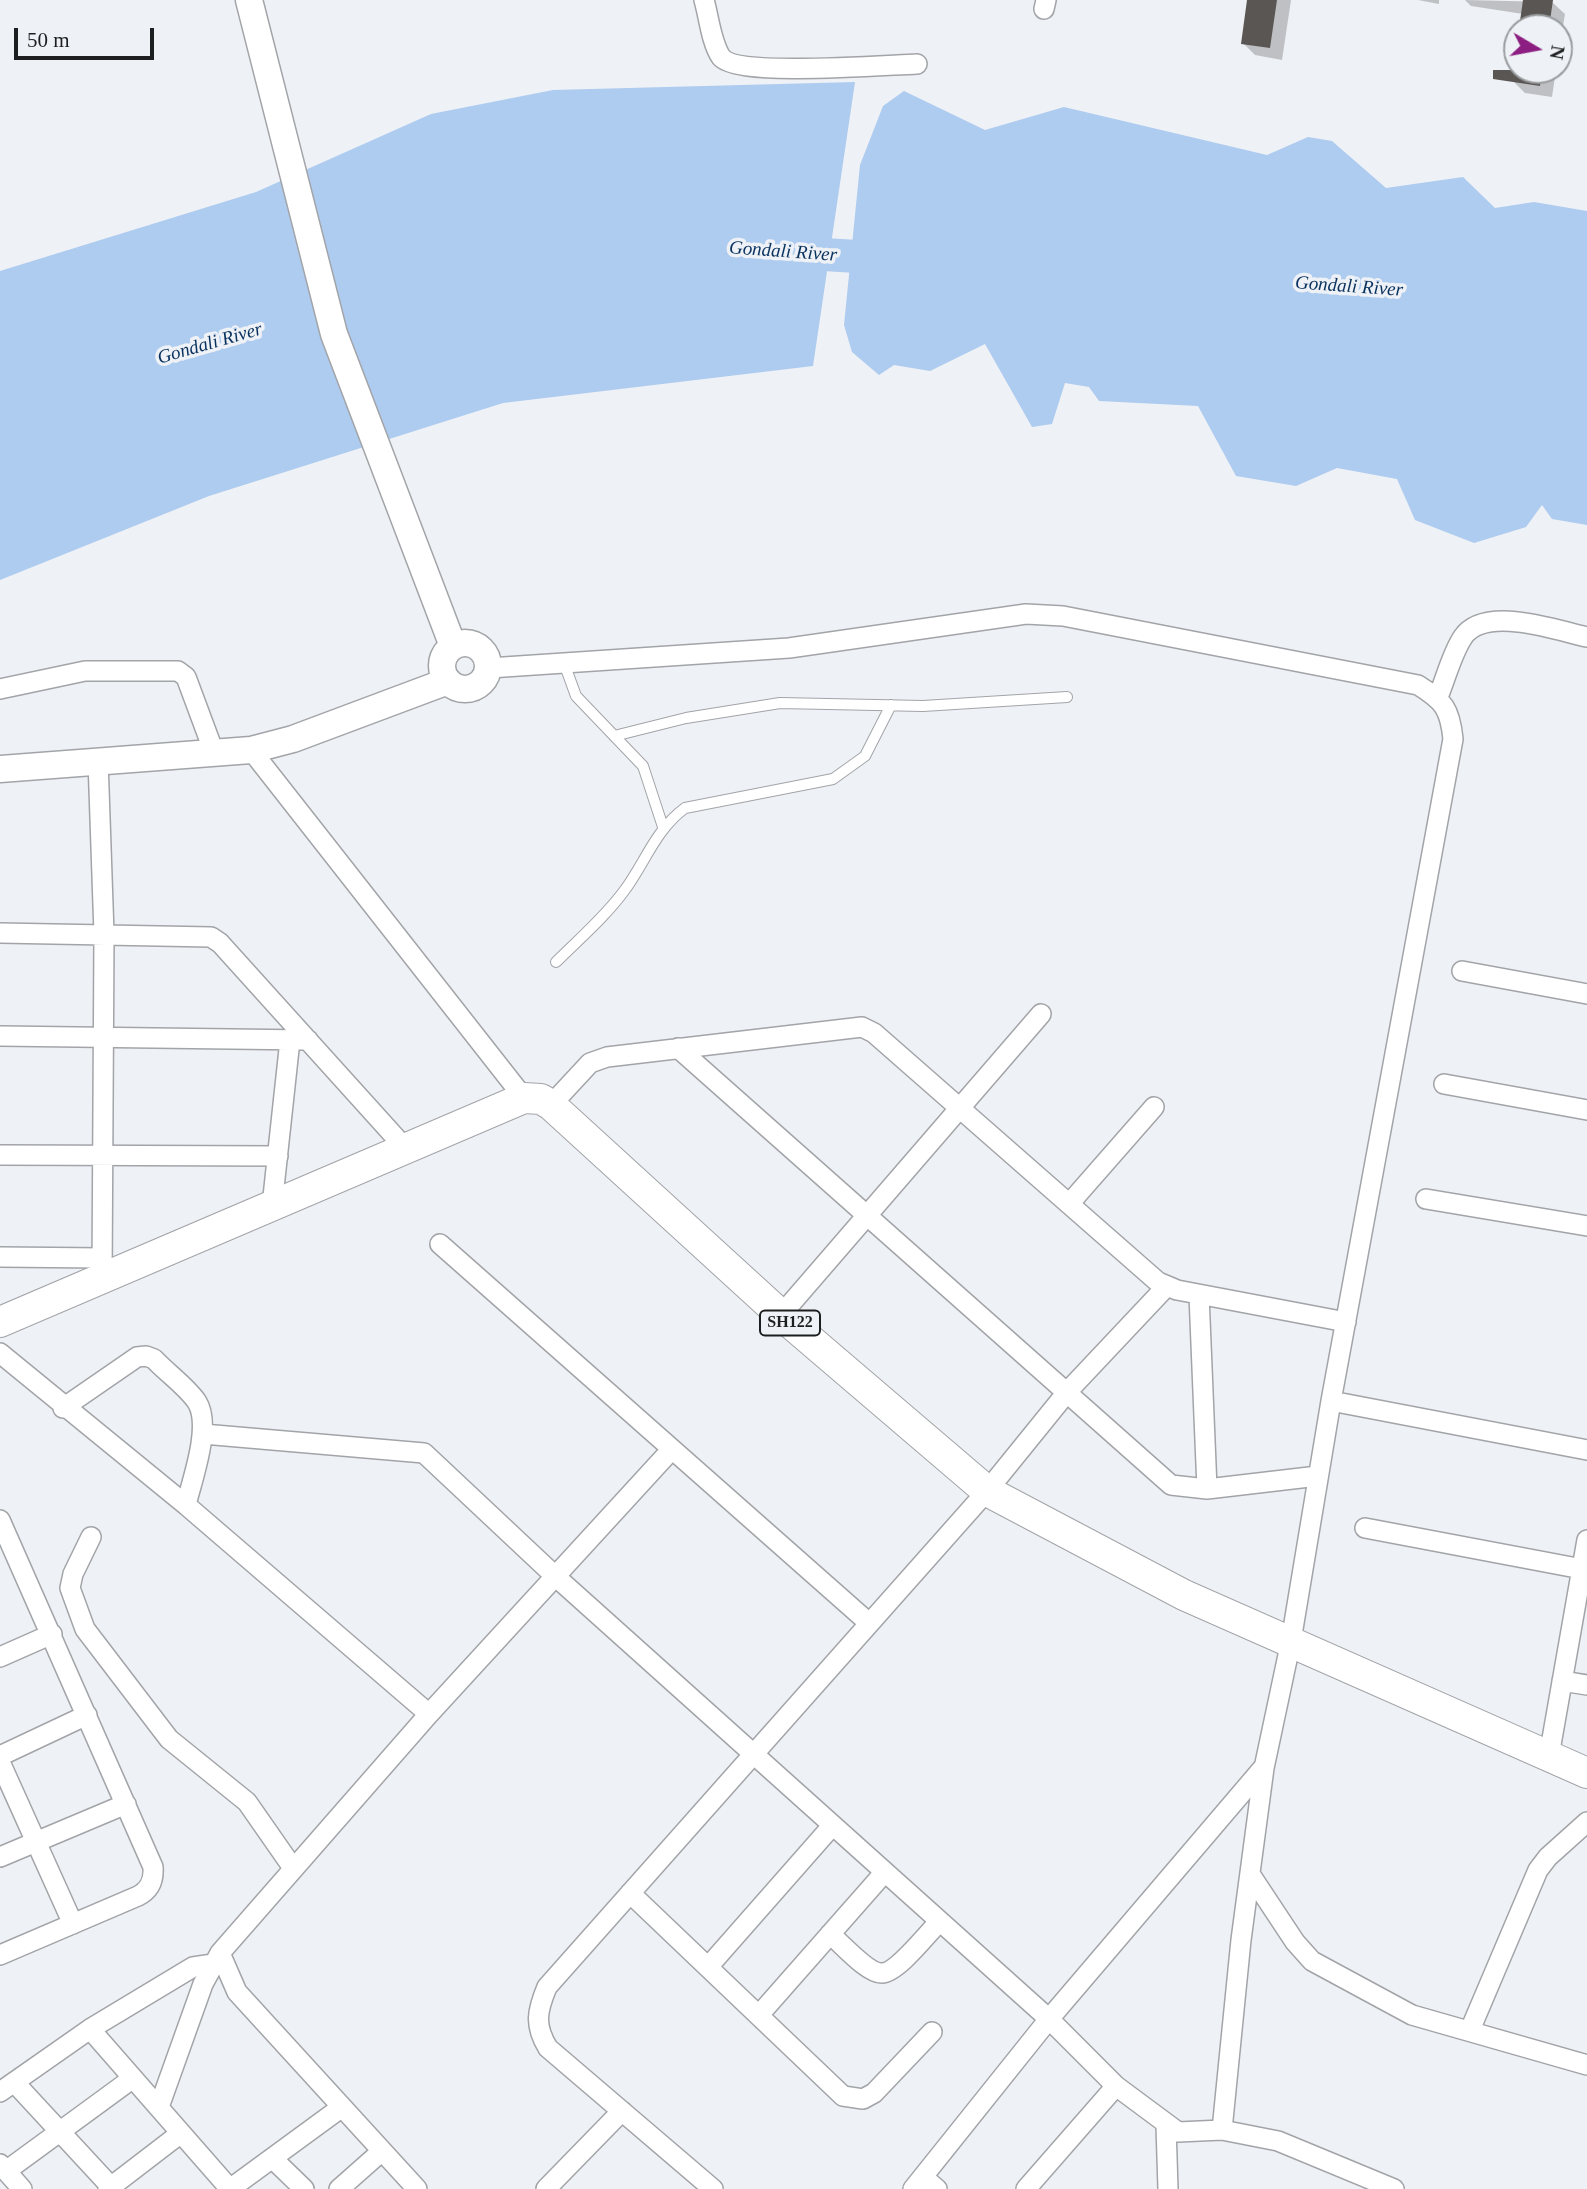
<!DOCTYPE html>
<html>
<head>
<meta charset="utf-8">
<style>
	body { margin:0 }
	#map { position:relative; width:1587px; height:2189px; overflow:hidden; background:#eef1f5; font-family:"Times New Roman",serif }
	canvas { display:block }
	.north { position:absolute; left:1503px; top:14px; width:70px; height:70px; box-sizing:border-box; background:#eef1f5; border:2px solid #9a9d9f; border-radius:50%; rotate:100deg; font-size:19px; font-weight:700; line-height:28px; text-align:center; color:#1d1e1f }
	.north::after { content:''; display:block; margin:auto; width:24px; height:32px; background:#8c1e82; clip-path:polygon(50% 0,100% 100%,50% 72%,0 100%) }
	.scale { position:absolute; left:14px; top:28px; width:140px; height:32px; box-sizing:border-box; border:4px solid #1d1e1f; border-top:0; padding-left:9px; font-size:21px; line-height:24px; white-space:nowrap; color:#1d1e1f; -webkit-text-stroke:5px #eef1f5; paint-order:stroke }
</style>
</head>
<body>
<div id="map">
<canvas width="1587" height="2189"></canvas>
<div class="north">N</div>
<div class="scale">50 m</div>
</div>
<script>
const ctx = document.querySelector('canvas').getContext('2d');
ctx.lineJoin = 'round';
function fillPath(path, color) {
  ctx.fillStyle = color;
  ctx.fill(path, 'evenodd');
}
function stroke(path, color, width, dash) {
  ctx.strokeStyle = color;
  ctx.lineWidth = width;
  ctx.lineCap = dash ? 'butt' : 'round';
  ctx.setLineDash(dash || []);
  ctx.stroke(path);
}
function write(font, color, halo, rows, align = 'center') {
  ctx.font = font + ' "Times New Roman",serif';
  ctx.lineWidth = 7;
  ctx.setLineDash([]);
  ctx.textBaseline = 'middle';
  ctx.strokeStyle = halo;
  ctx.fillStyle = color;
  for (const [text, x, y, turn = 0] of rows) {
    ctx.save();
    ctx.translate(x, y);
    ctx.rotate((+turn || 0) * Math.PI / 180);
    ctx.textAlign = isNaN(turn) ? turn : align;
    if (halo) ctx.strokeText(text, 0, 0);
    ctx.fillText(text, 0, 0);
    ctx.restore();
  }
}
fillPath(new Path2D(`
	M855 82 813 366 503 403 209 496 0 580V271L256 192 431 114 553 90Z
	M904 91 985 130 1064 107 1267 155 1308 137 1332 141 1386 188 1463 177 1495 208 1534 202 1587 211V525L1552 519 1542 505 1526 527 1474 543 1415 520 1397 479 1337 468 1296 486 1236 476 1198 406 1099 401 1089 387 1065 383 1052 424 1032 427 985 344 930 371 894 365 879 375 852 352 844 325 860 165 883 106Z`), '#aecbf0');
fillPath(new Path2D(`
	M1249 0H1291L1282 60 1255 55 1243 43Z
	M1418 0H1439V4Z
	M1465 0 1552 2 1565 14 1559 51V28H1521L1523 14 1471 6Z
	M1517 52V70H1556L1552 97 1525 93 1513 81Z`), '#0003');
stroke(new Path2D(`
	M784 252 897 259`), '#aecbf0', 33);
fillPath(new Path2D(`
	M1247 0H1277L1270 48 1241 44Z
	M1523 0H1553L1549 28H1519Z
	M1493 70H1542L1540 86 1493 79Z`), '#5a5654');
const lane = new Path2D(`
	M564 663 576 696 643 766 663 827
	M614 736 686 718 780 703 923 706 1067 697
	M556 962C579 939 605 917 624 891 645 863 655 830 685 808L833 779 865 756 891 705`);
const street = new Path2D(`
	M704 0C709 17 711 42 721 57 737 77 885 65 917 64
	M1044 9 1046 0
	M489 668 789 648 1026 614 1063 616 1418 685C1444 701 1450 709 1453 739L1331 1401 1291 1641 1264 1768 1241 1940 1222 2130
	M0 689 85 671H178L186 677 215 755
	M1438 697C1446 678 1452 653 1463 637 1485 605 1555 630 1587 637
	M251 750 524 1098
	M98 760 104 934 102 1279
	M0 933 211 937 220 943 406 1149
	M1462 971 1587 994
	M0 1036 308 1040
	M678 1048 1171 1485 1207 1489 1318 1476
	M1444 1084 1587 1110
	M551 1105 590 1063 607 1057 862 1027 874 1033 1158 1282 1177 1290 1346 1322
	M0 1155 278 1156
	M1426 1199 1587 1226
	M1069 1204 1154 1107
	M272 1206 290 1040
	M440 1244 869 1623
	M0 1257 102 1258
	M1199 1295 1207 1489
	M781 1315 1041 1014
	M0 1353 186 1505 429 1714
	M1331 1401 1587 1450
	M63 1408 137 1357 146 1356 154 1359C167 1373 187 1387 197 1402 212 1426 192 1480 186 1505
	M203 1434 424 1453 555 1576 1049 2019 1116 2086 1178 2132 1222 2130 1278 2141 1394 2189
	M0 1520 153 1867C154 1880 150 1890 138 1896L0 1955
	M1365 1528 1587 1570
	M91 1537 73 1574 70 1588 85 1629 169 1739 247 1802 293 1868
	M0 1657 52 1634
	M1562 1681 1587 1685
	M0 1756 87 1715
	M1549 1756 1587 1540
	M0 1762 73 1924
	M0 1857 126 1804
	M1250 1874 1295 1942 1312 1961 1412 2015 1587 2065
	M630 1893 843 2096 863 2099 874 2093 932 2032
	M830 1934C841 1943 868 1974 882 1973 897 1973 928 1933 939 1922
	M220 1953 237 1992 417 2189
	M708 1967 832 1826
	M759 2015 884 1873
	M90 2029 230 2189
	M1470 2030 1538 1870 1548 1857 1587 1822
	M14 2082 113 2189
	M0 2092 90 2029 193 1967 213 1964
	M159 2107 203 1984 220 1953 429 1714 672 1449
	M1166 2126 1168 2189
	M272 2158 304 2189
	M0 2164 22 2189
	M6 2171 133 2078
	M923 2177 937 2189
	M108 2189 181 2133
	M230 2189 342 2107
	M339 2189 382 2151
	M546 2189 622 2111
	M713 2189 548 2048C534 2025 537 2011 547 1987L987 1491 1068 1391 1166 1287
	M913 2189 1049 2019 1263 1768
	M1026 2189 1116 2086`);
const secondary = new Path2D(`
	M249 0 334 334 453 646
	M442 666a23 23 0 1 1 46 0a23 23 0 1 1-46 0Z
	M0 769 251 750 293 739 448 681`);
const primary = new Path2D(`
	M0 1322 524 1098 541 1099 551 1105 781 1315 987 1491 1184 1595 1587 1773`);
stroke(lane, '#a2a4a8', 12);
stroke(street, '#a2a4a8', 22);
stroke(secondary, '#a2a4a8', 29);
stroke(primary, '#a2a4a8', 32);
stroke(lane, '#fff', 10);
stroke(street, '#fff', 19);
stroke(secondary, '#fff', 26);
stroke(primary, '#fff', 30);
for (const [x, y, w] of [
	[790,1323,60]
]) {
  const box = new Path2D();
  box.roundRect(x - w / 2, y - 12.5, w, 25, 5);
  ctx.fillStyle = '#eef1f5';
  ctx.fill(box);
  stroke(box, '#1d1e1f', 2);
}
write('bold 16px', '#1d1e1f', null, [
	["SH122",790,1323]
]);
write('italic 19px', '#09325f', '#eef1f5', [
	["Gondali River",783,252,4],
	["Gondali River",1349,287,4],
	["Gondali River",210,344,-16]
]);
</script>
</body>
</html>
